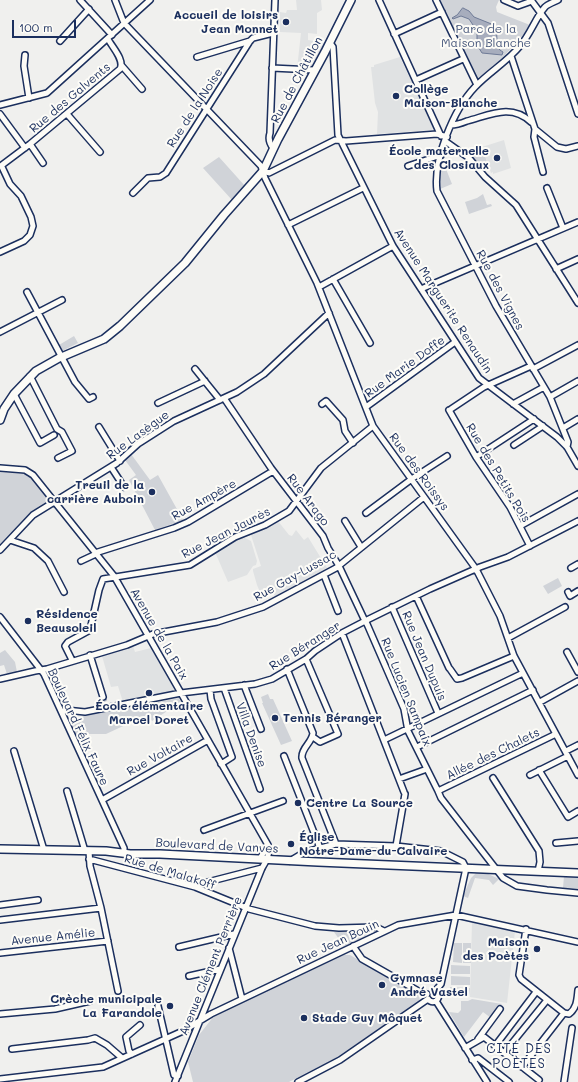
<!DOCTYPE html>
<html>
<head>
<meta charset="utf-8">
<style>
	body { margin:0 }
	#map { position:relative; width:578px; height:1082px; overflow:hidden; background:#f0f0ee; font-family:Mali,sans-serif }
	canvas { display:block }
	.scale { position:absolute; left:12px; top:20px; width:64px; height:18px; box-sizing:border-box; border:2px solid #1b2f5e; border-top:0; padding-left:5px; font-size:12px; line-height:14px; white-space:nowrap; color:#1b2f5e; -webkit-text-stroke:3px #fdfcf7; paint-order:stroke }
</style>
</head>
<body>
<div id="map">
<canvas width="578" height="1082"></canvas>
<div class="scale">100 m</div>
</div>
<script>
const ctx = document.querySelector('canvas').getContext('2d');
ctx.lineJoin = 'round';
function fillPath(path, color) {
  ctx.fillStyle = color;
  ctx.fill(path, 'evenodd');
}
function stroke(path, color, width, dash) {
  ctx.strokeStyle = color;
  ctx.lineWidth = width;
  ctx.lineCap = dash ? 'butt' : 'round';
  ctx.setLineDash(dash || []);
  ctx.stroke(path);
}
function write(font, color, halo, rows, align = 'center') {
  ctx.font = font + ' Mali,sans-serif';
  ctx.lineWidth = 4;
  ctx.setLineDash([]);
  ctx.textBaseline = 'middle';
  ctx.strokeStyle = halo;
  ctx.fillStyle = color;
  for (const [text, x, y, turn = 0] of rows) {
    ctx.save();
    ctx.translate(x, y);
    ctx.rotate((+turn || 0) * Math.PI / 180);
    ctx.textAlign = isNaN(turn) ? turn : align;
    if (halo) ctx.strokeText(text, 0, 0);
    ctx.fillText(text, 0, 0);
    ctx.restore();
  }
}
fillPath(new Path2D(`
	M296 0H321L322 10 317 13V34L308 33V40L325 43 311 71 297 69 301 33 280 32V12L286 13 287 10H297Z
	M400 57 434 127 432 130 377 134 378 112 375 103 371 67H374V65Z
	M504 140 511 168 493 174V172L491 173 482 147Z
	M278 521 289 535 292 536 296 530 304 540 308 537 327 568 275 596 271 590 260 592 257 585 253 571V569L261 566 251 535Z
	M243 537 251 541 257 561 256 565 253 566 247 575 228 582 215 552 234 540 235 541Z
	M133 646 135 652 151 648 175 691 174 693 123 702 118 686 111 687 102 656Z
	M472 922 515 931 507 1003 470 997Z`), '#e0e2e3');
fillPath(new Path2D(`
	M440 0H499L496 7 497 12 530 25C515 48 499 60 479 79L476 78Z
	M483 150 488 165 486 166 487 168 483 170 471 155 474 152Z
	M219 157 245 186 232 200 203 168Z
	M446 169 452 184 440 189V171Z
	M483 194 487 205 491 204 492 206 469 214 465 202 477 198Z
	M74 336 78 343 62 351 59 345Z
	M131 454 150 480 158 475 183 520 155 530 129 480 136 475 125 460Z
	M0 472 24 474 28 477H31L49 500V503L31 513 0 546Z
	M558 578 562 586 548 594 543 586Z
	M5 650 15 662 17 672 7 674 4 665 0 666V653Z
	M268 694 270 699H273L292 741 281 745 262 703H263L261 697Z
	M179 698 181 702 152 721 147 715 106 734H76L71 722 74 718Z
	M477 872 486 873 499 879 493 885 489 880 475 878 468 898 463 896 471 878Z
	M564 876H578V890L563 888Z
	M368 930 369 933 364 937 343 947 339 939 334 932Z
	M454 943H462V963L453 962Z
	M463 943H471V963H463Z
	M344 955H350L419 995 420 1001 334 1059 289 1082H193L188 1062 199 1035 214 1016Z
	M451 965 470 966V974H451Z
	M451 976 470 977V985H451Z
	M450 987 470 988 469 996H450Z
	M472 999 502 1004 491 1018 483 1012 464 1037 449 1012 458 1013 461 1010V1001H468Z`), '#d0d3d8');
const water = new Path2D(`
	M463 8 469 11 474 17 494 25C500 35 493 48 503 52L502 55 482 53 477 45V31L469 19 461 16 453 19 452 18 457 15Z`);
fillPath(water, '#a7adbd');
stroke(water, '#6f7b97', 1);
stroke(new Path2D(`
	M103 697 106 705`), '#c5c9d1', 5, [5, 2.5]);
const minor = new Path2D(`
	M80 0 112 35
	M115 0 124 23 261 166 265 178 317 283 373 426 476 569 500 616 514 656 578 775
	M379 0 441 136
	M436 0 477 85
	M504 0 518 6 532 1
	M531 0 548 23 578 114
	M558 0C554 2 548 4 545 7 536 17 530 35 520 46 507 62 489 72 475 87 453 110 433 160 437 191L496 306 550 397 568 442 567 447
	M394 34 442 12
	M60 41 89 9
	M330 43 333 47 338 135 393 246 479 378 557 437 567 447 578 466
	M25 55 24 66 29 98
	M511 56 535 129 557 147 566 149 578 146
	M197 57 250 41
	M122 66 142 89
	M272 68 314 70
	M416 80 463 59
	M0 105 47 93 150 0
	M0 114 25 148
	M67 114 100 152
	M451 125C457 125 462 123 467 121 490 115 511 103 531 122
	M535 129 534 137 543 172
	M445 141 469 158 485 177 516 205 578 303
	M30 144 43 163
	M273 148C269 143 268 139 270 133L275 0
	M408 166 441 155
	M263 171 269 173 335 140 346 141 437 134 447 137
	M547 188 563 228
	M133 193 148 178 160 177 166 173 250 41 253 38 273 33
	M288 225 363 188
	M0 252 24 241 30 235 33 226 31 217 21 196 10 184 2 167V165L30 144 120 69C125 60 112 47 108 39
	M556 269 578 259
	M333 279 370 343
	M319 287 393 246
	M421 289 578 222
	M27 292 75 382 89 399 93 397
	M0 332 62 300
	M195 369 220 400
	M533 369 578 345
	M30 376 57 429 62 432 72 451 58 458
	M14 394 40 443 54 435
	M550 397 578 381
	M224 398 271 468 323 536 328 548 339 566 365 621 367 624 404 709 408 731 438 791 441 798 503 878 517 886 547 890 578 893
	M158 403 205 381
	M322 404 326 401 343 420 345 431 353 443
	M513 404 544 387
	M366 407 455 342
	M451 409 484 387 531 366
	M449 410 476 457 510 507 530 546
	M99 427 120 461
	M563 428 578 419
	M514 445 543 426
	M476 457 534 419
	M111 467 124 487
	M0 468 25 470 33 475 114 576 268 845C269 857 268 858 262 868L175 1082
	M366 513 413 478 447 456
	M345 521 361 547
	M520 526 578 494
	M10 540 34 548 48 561 64 592
	M0 550 33 515 117 463 138 444 174 421 237 392 264 374 329 313
	M95 553 174 528 188 522 273 471
	M81 561 96 554
	M571 568 578 564
	M324 575 338 611
	M568 592 570 596 578 591
	M416 596 449 668
	M392 607 438 713
	M0 617 44 674 124 848V853
	M342 633 404 792
	M508 638 565 607
	M567 652 578 672
	M90 655 103 697
	M306 659 338 734 320 742 313 737
	M72 660 65 646 68 642 90 630 99 590 103 579 190 565 235 537 265 525 289 511 321 468 373 426
	M287 669 313 733C312 743 301 748 302 758L336 844
	M450 669 457 679 462 678 514 656
	M0 679 35 671 47 669 127 645 153 634 217 622 263 607 336 568 424 497
	M244 685 261 729
	M224 688 260 789
	M210 690 211 699 232 757 221 764
	M540 702 578 681
	M62 712 66 710 85 712 181 693 255 684 272 679 306 659 315 651 342 633 369 619 430 589 480 567 508 557 578 521
	M384 740 523 673
	M417 747 533 690
	M14 751 44 850
	M566 751 578 745
	M284 756 320 848
	M539 770 568 817 578 811
	M530 775 568 756
	M493 778 539 851 540 862 538 871
	M399 779 427 769
	M67 791 85 851
	M438 791 556 734
	M102 800 208 740
	M204 830 283 801
	M556 843 578 841
	M396 846 405 794
	M89 851 90 866 101 908 118 991
	M89 859 195 887 249 909 315 926 339 928 376 927 384 931
	M260 859 267 846
	M290 861 305 852 336 844 396 846 441 851 463 862 466 868 441 984 436 990
	M195 887 196 885 262 868
	M0 905 38 900
	M0 920 101 908
	M526 929 519 975 521 979 564 1013
	M353 946 362 959 420 992 427 994
	M179 947 234 934
	M229 948 242 999
	M0 953 108 941
	M189 976 220 969
	M428 999C432 1004 438 1002 439 995L436 990
	M436 1001 487 1082
	M158 1006 174 1075 178 1076
	M564 1013 569 1014C577 1008 577 999 578 990
	M0 1014 55 1009 90 1001
	M478 1039 500 1009
	M495 1046 536 992
	M465 1048 484 1037 539 1080
	M12 1049 88 1040 95 1038 107 1045 122 1058
	M504 1053 547 1000
	M132 1054 129 1051 126 1037 140 1025
	M472 1060 478 1058 509 1082
	M522 1067 564 1013
	M0 1079 103 1067 183 1031 211 1014 398 925 456 915 578 942
	M298 1082 340 1060 428 999
	M564 1082 572 1028`);
const major = new Path2D(`
	M0 420 4 409 14 394 36 371 59 358 104 339 120 326 185 263 224 215 263 171 278 139 325 52 351 0
	M0 849 106 851 130 854H160L318 862 578 873`);
stroke(minor, '#1b2f5e', 8);
stroke(major, '#1b2f5e', 10);
stroke(minor, '#fdfcf7', 5);
stroke(major, '#fdfcf7', 7);
for (const [x, y, r, color] of [
	[286,22,4,"#1b2f5e"],
	[396,96,4,"#1b2f5e"],
	[497,158,4,"#1b2f5e"],
	[152,492,4,"#1b2f5e"],
	[28,621,4,"#1b2f5e"],
	[149,693,4,"#1b2f5e"],
	[275,718,4,"#1b2f5e"],
	[298,803,4,"#1b2f5e"],
	[291,844,4,"#1b2f5e"],
	[537,949,4,"#1b2f5e"],
	[382,985,4,"#1b2f5e"],
	[170,1006,4,"#1b2f5e"],
	[304,1018,4,"#1b2f5e"]
]) {
  const dot = new Path2D();
  dot.arc(x, y, r, 0, 2 * Math.PI);
  ctx.fillStyle = color;
  ctx.fill(dot);
  stroke(dot, '#fdfcf7', 1.5);
}
write('bold 12px', '#1b2f5e', '#fdfcf7', [
	["Accueil de loisirs",278,15,"right"],
	["Jean Monnet",278,29,"right"],
	["Collège",404,89],
	["Maison-Blanche",404,103],
	["École maternelle",489,151,"right"],
	["des Closiaux",489,165,"right"],
	["Treuil de la",144,485,"right"],
	["carrière Auboin",144,499,"right"],
	["Résidence",36,614],
	["Beausoleil",36,628],
	["École élémentaire",149,706,"center"],
	["Marcel Doret",149,720,"center"],
	["Tennis Béranger",283,718],
	["Centre La Source",306,803],
	["Église",299,837],
	["Notre-Dame-du-Calvaire",299,851],
	["Maison",529,942,"right"],
	["des Poètes",529,956,"right"],
	["Gymnase",390,978],
	["André Vastel",390,992],
	["Crèche municipale",162,999,"right"],
	["La Farandole",162,1013,"right"],
	["Stade Guy Môquet",312,1018]
], 'left');
write('12px', '#48587c', '#fdfcf7', [
	["Parc de la",486,29],
	["Maison Blanche",486,43]
]);
write('12px', '#1b2f5e', '#fdfcf7', [
	["Rue de Châtillon",297,80,-62],
	["Rue des Galvents",70,98,-40],
	["Rue de la Noise",195,108,-57],
	["Rue des Vignes",500,290,62],
	["Avenue Marguerite Renaudin",443,301,57],
	["Rue Marie Doffe",405,367,-36],
	["Rue Lasègue",138,435,-36],
	["Rue des Roissys",419,472,54],
	["Rue des Petits Pois",498,473,59],
	["Rue Ampère",204,500,-29],
	["Rue Arago",308,500,53],
	["Rue Jean Jaurès",226,533,-27],
	["Rue Gay-Lussac",295,576,-29],
	["Avenue de la Paix",159,634,60],
	["Rue Béranger",305,646,-32],
	["Rue Jean Dupuis",424,656,67],
	["Rue Lucien Sampaix",406,692,68],
	["Boulevard Félix Faure",78,727,65],
	["Villa Denise",251,735,70],
	["Allée des Chalets",493,754,-26],
	["Rue Voltaire",160,755,-29],
	["Boulevard de Vanves",217,846,3],
	["Rue de Malakoff",170,872,17],
	["Avenue Amélie",53,937,-6],
	["Rue Jean Bouin",338,942,-25],
	["Avenue Clément Perrière",211,966,-68]
]);
ctx.letterSpacing = '1px';
write('13px', '#1b2f5e', '#fdfcf7', [
	["CITÉ DES",519,1049],
	["POÈTES",519,1064]
]);
ctx.letterSpacing = '0px';
</script>
</body>
</html>
